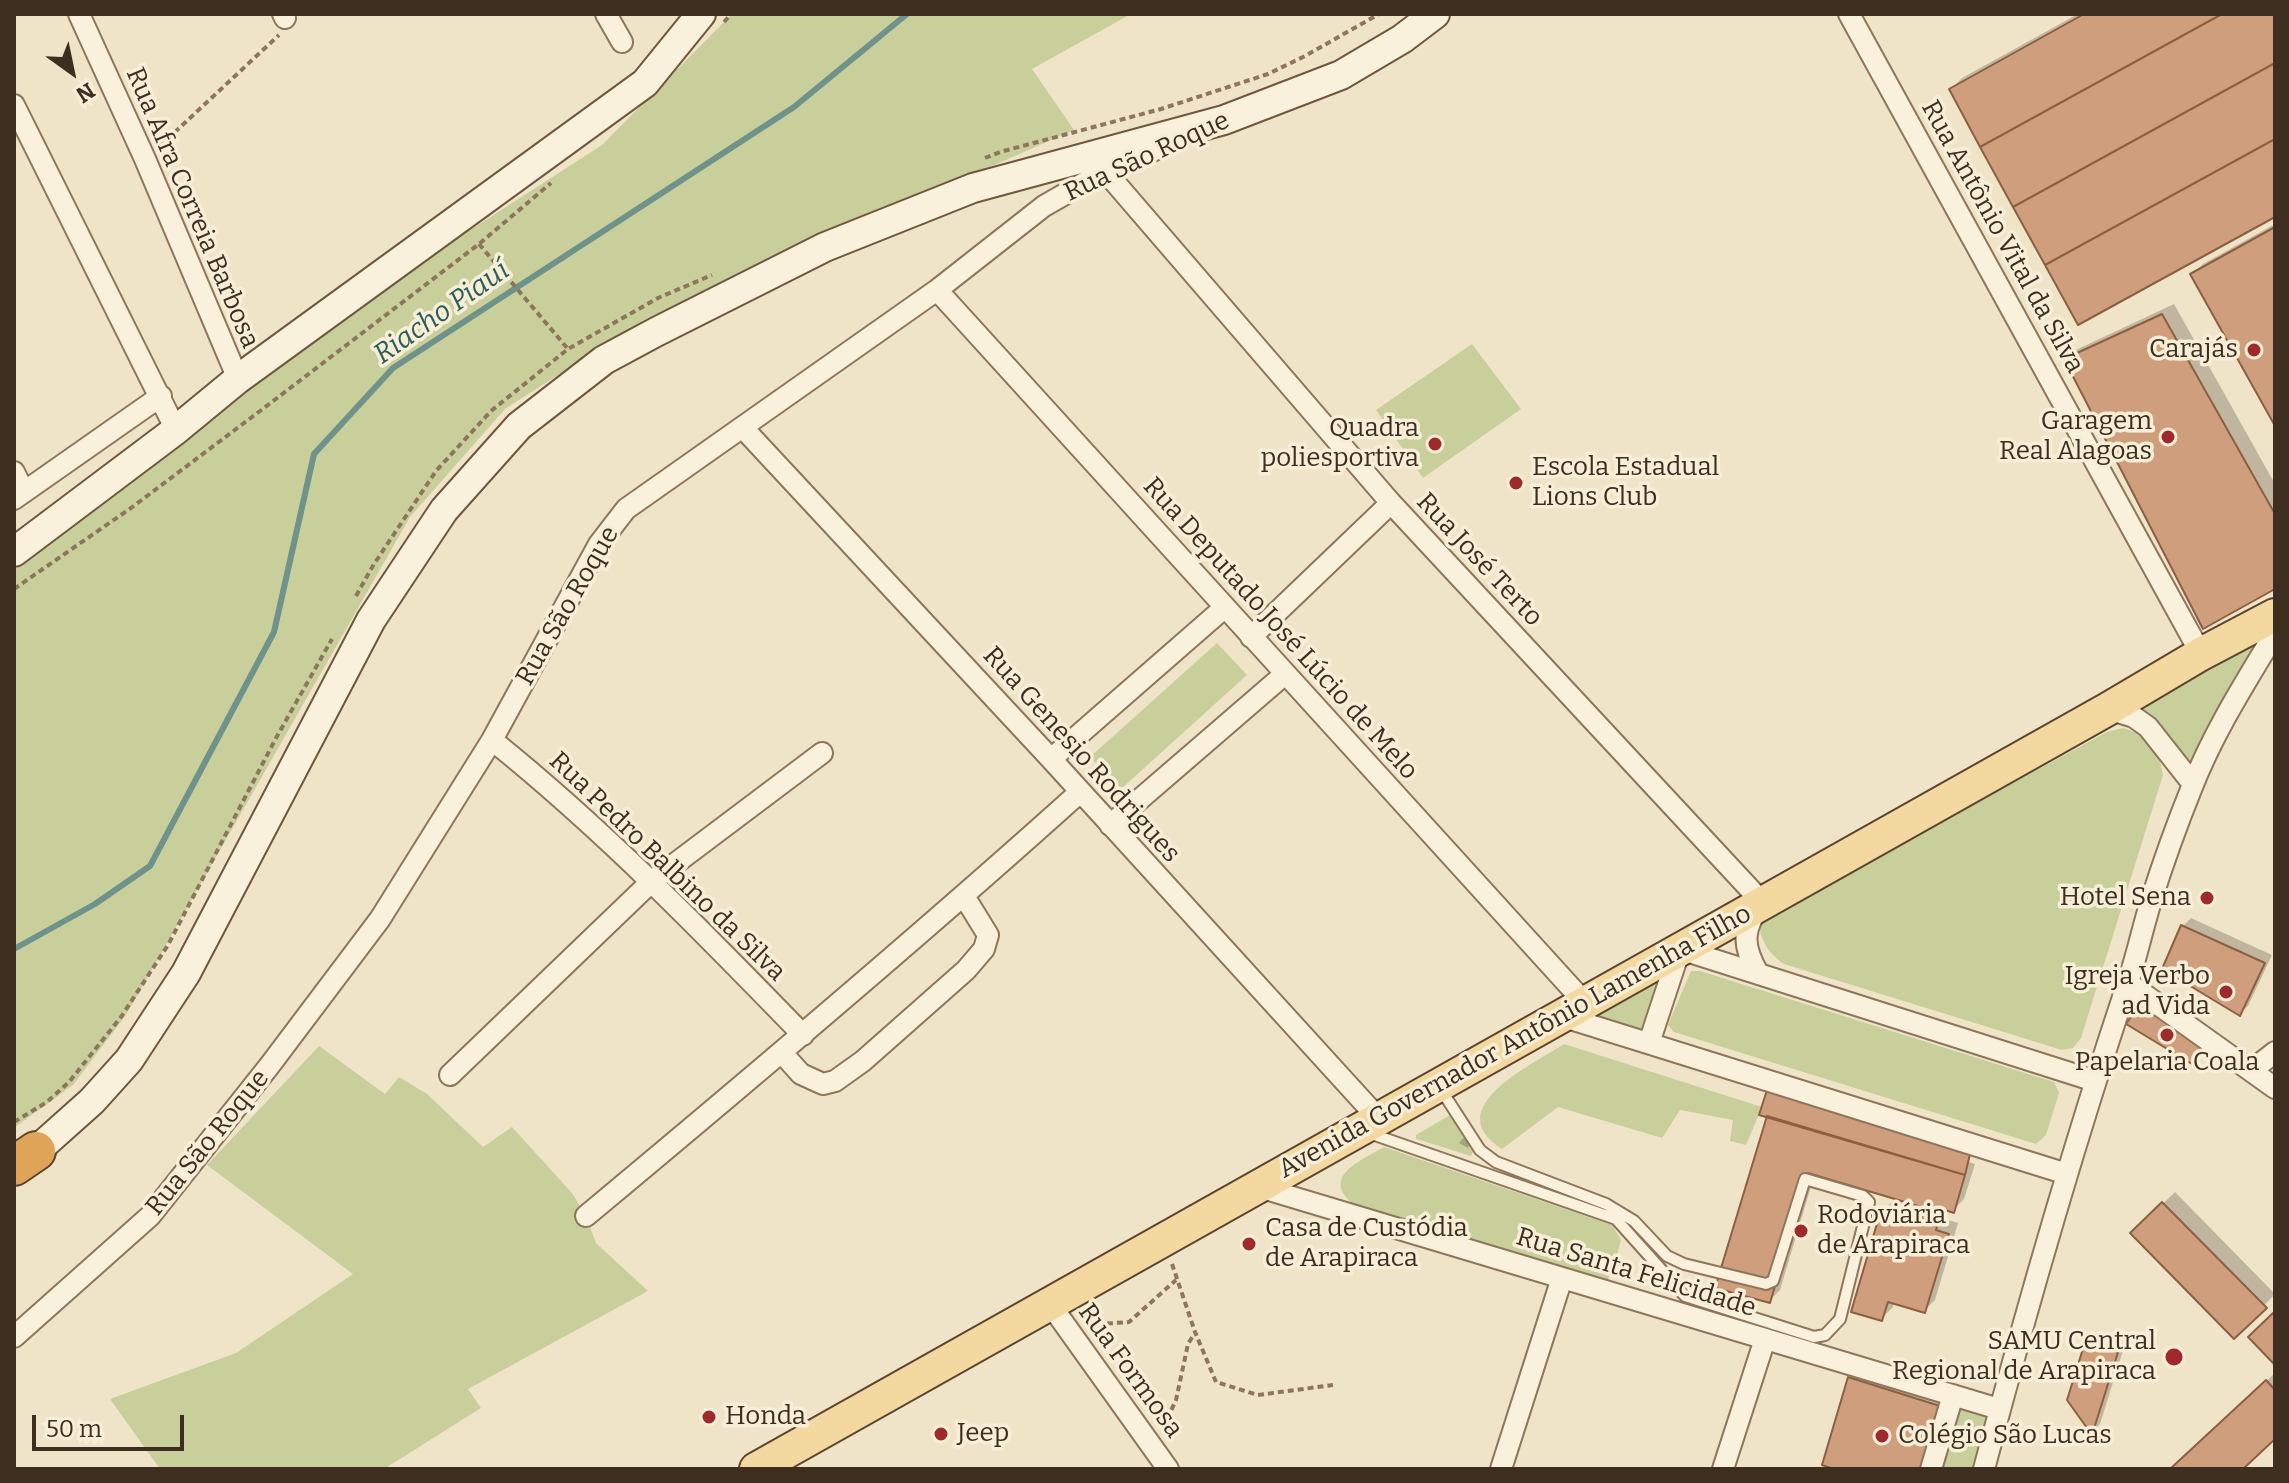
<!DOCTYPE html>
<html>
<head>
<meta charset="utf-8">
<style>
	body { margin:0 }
	#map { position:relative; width:2289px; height:1483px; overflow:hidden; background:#f0e4c8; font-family:Bitter,serif }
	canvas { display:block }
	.frame { position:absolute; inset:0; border:16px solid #3d2e20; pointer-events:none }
	.north { position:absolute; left:32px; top:32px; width:80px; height:80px; -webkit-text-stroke:6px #f7eed8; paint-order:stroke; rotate:147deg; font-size:22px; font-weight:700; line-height:32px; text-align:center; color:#3d2e20 }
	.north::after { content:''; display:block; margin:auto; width:28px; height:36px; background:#3d2e20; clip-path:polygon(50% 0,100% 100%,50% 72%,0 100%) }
	.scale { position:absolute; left:32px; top:1415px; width:152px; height:36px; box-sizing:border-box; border:4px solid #3d2e20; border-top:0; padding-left:10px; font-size:24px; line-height:28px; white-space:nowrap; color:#3d2e20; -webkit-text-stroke:6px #f7eed8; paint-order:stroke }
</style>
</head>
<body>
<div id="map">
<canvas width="2289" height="1483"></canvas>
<div class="frame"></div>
<div class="north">N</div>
<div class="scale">50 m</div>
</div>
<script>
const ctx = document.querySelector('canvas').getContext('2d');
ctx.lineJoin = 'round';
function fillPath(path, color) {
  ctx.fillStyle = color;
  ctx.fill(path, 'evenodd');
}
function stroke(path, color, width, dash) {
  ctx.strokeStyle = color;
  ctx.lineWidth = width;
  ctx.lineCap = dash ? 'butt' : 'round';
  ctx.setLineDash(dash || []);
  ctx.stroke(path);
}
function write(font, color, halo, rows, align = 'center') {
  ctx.font = font + ' Bitter,serif';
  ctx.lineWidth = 7;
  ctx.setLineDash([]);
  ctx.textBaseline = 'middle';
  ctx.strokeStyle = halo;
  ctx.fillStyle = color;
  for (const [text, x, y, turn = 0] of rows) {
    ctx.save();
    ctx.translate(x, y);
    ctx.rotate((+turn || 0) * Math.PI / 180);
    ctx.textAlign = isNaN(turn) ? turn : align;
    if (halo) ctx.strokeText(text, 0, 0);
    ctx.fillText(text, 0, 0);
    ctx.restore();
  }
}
fillPath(new Path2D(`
	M732 14H1131L1032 69 1074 130 647 318 505 409 410 517 126 1015 73 1085 14 1128V534L222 394 259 366 602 145Z
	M1472 344 1521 409 1423 478 1376 410Z
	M2275 615 2193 784 2148 727 2108 709Z
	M1217 643 1247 675 1121 789 1090 757Z
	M2123 728C2150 736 2158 748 2163 775L2081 1038 2073 1048 2062 1050 1784 964C1769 953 1763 945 1759 927L1768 916 2107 732Z
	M1680 949 1649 1043 1561 1016Z
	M1691 971H1700L2054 1082 2059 1093 2046 1135 2036 1144 1674 1032 1668 1025Z
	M1564 1044 1762 1107 1746 1145 1730 1141 1733 1120 1680 1110 1662 1138 1558 1107 1502 1149C1438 1108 1532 1065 1564 1044Z
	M319 1046 385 1094 399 1077 427 1094 483 1147 512 1127 572 1193 586 1216 596 1243 648 1291 468 1389 481 1408 384 1469H160L110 1399 236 1353 353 1274 207 1165Z
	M1450 1115 1474 1150 1471 1156 1416 1139V1135Z
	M1384 1147 1612 1225 1621 1240 1617 1255 1607 1283 1357 1207C1318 1178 1358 1162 1384 1147Z
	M1953 1395 1999 1409 1984 1469H1931Z`), '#c9cf9b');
fillPath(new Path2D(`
	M2078 14H2275V215L1951 89 1962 78Z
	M2275 224V422L2192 275 2203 264Z
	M2174 304 2275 484V586L2067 360 2078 349Z
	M2191 918 2272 955 2248 1006 2240 1013 2183 926Z
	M1769 1116 1971 1149 1969 1162 1975 1164 1964 1199 1953 1210 1948 1209 1945 1219 1958 1223 1935 1300 1924 1311 1894 1302 1893 1307 1881 1319 1883 1211 1897 1197 1815 1173 1780 1290 1769 1301Z
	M1463 1138 1471 1142 1468 1148 1459 1143Z
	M2175 1192 2275 1294 2234 1337 2133 1233Z
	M2096 1332 2126 1341 2100 1424 2092 1432 2088 1340Z
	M1861 1367 1952 1396 1931 1469H1841L1850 1378Z
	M2275 1373V1436L2240 1469H2172Z`), '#0003');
stroke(new Path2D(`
	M14 949 95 904 150 866 274 632 314 454 393 368 794 107 907 14`), '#6f938a', 6);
const building = new Path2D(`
	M2084 14H2222L1980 147 1949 89Z
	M2222 14H2275V63L2013 207 1980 147Z
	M2275 63V139L2045 265 2013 207Z
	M2275 139V217L2078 325 2045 265Z
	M2275 227V426L2190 274Z
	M2162 314 2275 514V589L2203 629 2064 359Z
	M2181 925 2265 963 2240 1016 2162 969Z
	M2140 1004 2206 1046 2192 1064 2126 1024Z
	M1768 1087 1971 1150 1965 1175 1759 1115Z
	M1767 1116 1965 1175 1954 1213 1942 1209 1936 1230 1949 1234 1925 1313 1888 1302 1882 1321 1851 1312 1881 1210 1920 1222 1925 1208 1808 1173 1770 1303 1715 1288Z
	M2162 1202 2267 1308 2234 1339 2130 1233Z
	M2273 1313 2275 1316V1365L2248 1337Z
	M2086 1339 2119 1349 2092 1435 2067 1400Z
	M1848 1377 1943 1407 1925 1469H1834L1822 1465Z
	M2266 1380 2275 1390V1439L2243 1469H2170Z`);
fillPath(building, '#cf9f7d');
stroke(building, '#8d5f41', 2);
const lane = new Path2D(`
	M1369 1133 1616 1219 1685 1296 1814 1337 1825 1335 1840 1319 1869 1202 1863 1196 1805 1179 1773 1281 1766 1284 1684 1264 1667 1256 1634 1221 1606 1204 1496 1162 1480 1150 1440 1088`);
const street = new Path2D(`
	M79 14 145 159 238 379
	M283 14 285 18
	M606 14 622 42
	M1849 14 2201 654
	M14 105 176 430
	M1105 171 1391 503 1762 902C1742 929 1742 945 1758 973
	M937 290 1585 1003
	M743 428 1051 759 1379 1119
	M14 472 24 492
	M14 499 161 396
	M1251 637 1391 503
	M2108 709 2134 717 2148 727 2193 784
	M492 740C604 830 703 932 803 1035
	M1051 759 1224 608
	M1110 825 1285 674
	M2128 983 2275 1088
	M1561 1016 2067 1174
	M1649 1043 1680 949 2095 1081
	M782 1053 801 1074 823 1084 835 1081 863 1061 966 970 984 949 988 935 964 896
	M2252 1070 2275 1052
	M450 1075 652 881 822 753
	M1259 1187 1999 1409
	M586 1216C753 1077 919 937 1080 792
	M1050 1304 1168 1469
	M14 1337 150 1216 270 1065 380 919 492 740 599 544 626 509 937 290 1044 206 1105 171 1157 149
	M1501 1469 1562 1278
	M1723 1469 1765 1339
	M1931 1469 1953 1395
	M1984 1469C2027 1307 2073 1147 2126 988 2136 960 2142 930 2151 901 2163 863 2177 824 2192 787 2213 733 2245 683 2275 633`);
const secondary = new Path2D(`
	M14 552 176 430 238 379 645 83 701 14
	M18 1161 36 1151 92 1101 129 1060 186 973 371 620 444 510 519 426 604 360 656 332 825 247 973 188 1224 120 1341 75 1402 39 1435 14`);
const primary = new Path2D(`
	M756 1469 2108 709 2201 654 2275 615`);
const highway = new Path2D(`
	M14 1166 36 1151`);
stroke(lane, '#8d765c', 14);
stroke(street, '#8d765c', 24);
stroke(secondary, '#6f573f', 32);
stroke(primary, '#5b4430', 36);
stroke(highway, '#5b4430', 42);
stroke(new Path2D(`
	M724 22 731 14
	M160 146 279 35
	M985 158 1000 152 1161 109 1268 74 1305 56 1379 14
	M479 244 568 349
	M14 589 131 508 260 411 479 244 551 183
	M356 596 374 564 436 471 491 411 568 349 658 298 712 275
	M14 1122 47 1102 69 1082 121 1017 168 945 276 738 332 639
	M1172 1264 1195 1332 1216 1382 1258 1395 1333 1385
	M1087 1325 1129 1322 1176 1280
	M1163 1428 1176 1400 1188 1344 1194 1334`), '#8d765c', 4, [6, 4]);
stroke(lane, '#faf1dc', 10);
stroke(street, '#faf1dc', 20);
stroke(secondary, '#faf1dc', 28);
stroke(primary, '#f3d9a0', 32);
stroke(highway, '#e0a458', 38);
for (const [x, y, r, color] of [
	[2254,350,8,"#9e2a2b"],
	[2168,437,8,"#9e2a2b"],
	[1435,444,8,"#9e2a2b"],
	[1516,483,8,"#9e2a2b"],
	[2207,898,8,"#9e2a2b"],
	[2226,992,8,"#9e2a2b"],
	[2167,1035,8,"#9e2a2b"],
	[1801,1231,8,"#9e2a2b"],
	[1249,1244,8,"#9e2a2b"],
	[2174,1357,10,"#9e2a2b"],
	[709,1417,8,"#9e2a2b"],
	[941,1434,8,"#9e2a2b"],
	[1882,1436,8,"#9e2a2b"]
]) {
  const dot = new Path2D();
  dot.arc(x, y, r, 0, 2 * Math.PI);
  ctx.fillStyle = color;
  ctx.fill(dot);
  stroke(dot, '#f7eed8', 3);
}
write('26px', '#3d2e20', '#f7eed8', [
	["Rua São Roque",1147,157,-25],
	["Rua Afra Correia Barbosa",192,208,67],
	["Rua Antônio Vital da Silva",2002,237,61],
	["Rua José Terto",1479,560,47],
	["Rua São Roque",568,606,-60],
	["Rua Deputado José Lúcio de Melo",1280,629,48],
	["Rua Genesio Rodrigues",1081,755,48],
	["Rua Pedro Balbino da Silva",667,867,44],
	["Avenida Governador Antônio Lamenha Filho",1515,1042,-29],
	["Rua São Roque",208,1143,-51],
	["Rua Santa Felicidade",1636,1273,17],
	["Rua Formosa",1130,1371,54]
]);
write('26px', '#3d2e20', '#f7eed8', [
	["Carajás",2238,350],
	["Garagem",2152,422],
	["Real Alagoas",2152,452],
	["Quadra",1419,429],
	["poliesportiva",1419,459],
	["Escola Estadual",1532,468,"left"],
	["Lions Club",1532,498,"left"],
	["Hotel Sena",2191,898],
	["Igreja Verbo",2210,977],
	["ad Vida",2210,1007],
	["Papelaria Coala",2167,1063,"center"],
	["Rodoviária",1817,1216,"left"],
	["de Arapiraca",1817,1246,"left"],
	["Casa de Custódia",1265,1229,"left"],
	["de Arapiraca",1265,1259,"left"],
	["SAMU Central",2156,1342],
	["Regional de Arapiraca",2156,1372],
	["Honda",725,1417,"left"],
	["Jeep",957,1434,"left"],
	["Colégio São Lucas",1898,1436,"left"]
], 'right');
write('italic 28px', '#2f5d5a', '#f7eed8', [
	["Riacho Piauí",442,313,-35]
]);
</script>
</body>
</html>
